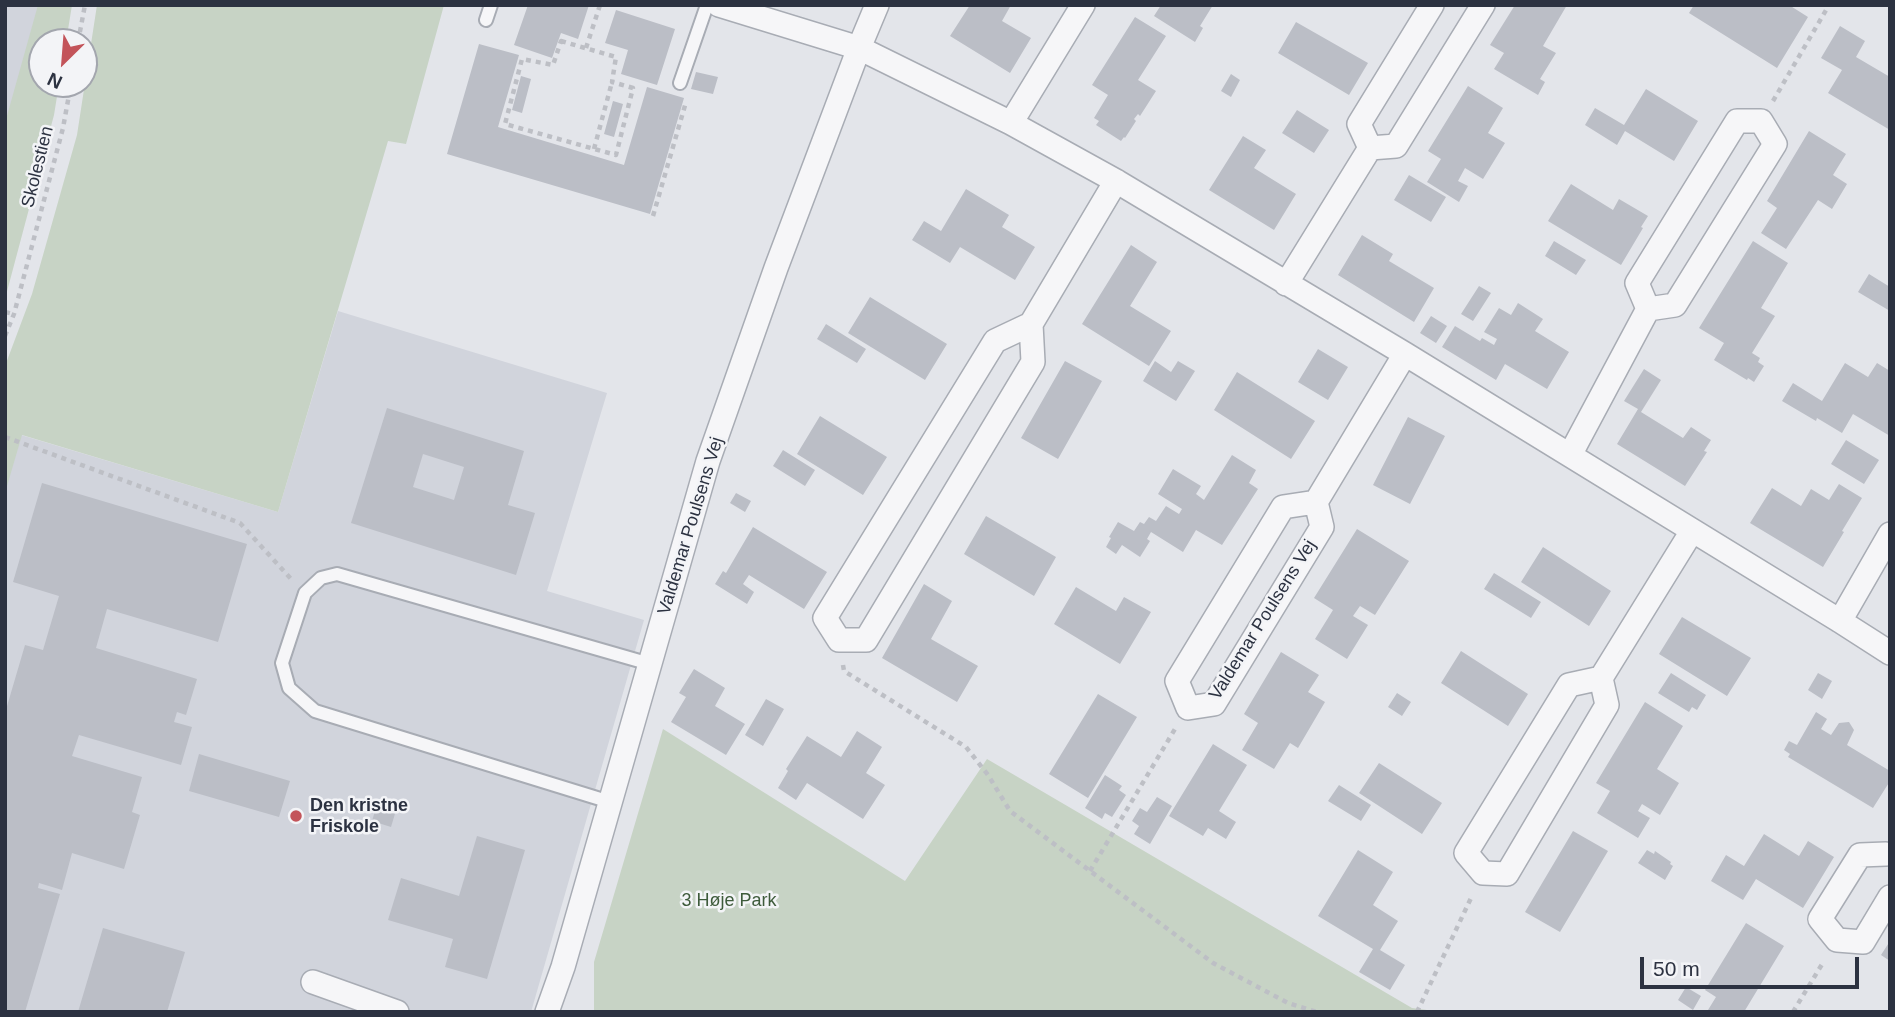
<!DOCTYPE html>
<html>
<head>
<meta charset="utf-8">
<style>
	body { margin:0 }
	#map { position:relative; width:1895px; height:1017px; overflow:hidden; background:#e3e5ea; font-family:Arial,sans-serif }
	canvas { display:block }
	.frame { position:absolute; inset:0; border:7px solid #2c3241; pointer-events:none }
	.north { position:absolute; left:28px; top:28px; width:70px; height:70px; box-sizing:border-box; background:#f3f4f7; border:2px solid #a3a6ae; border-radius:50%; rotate:205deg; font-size:19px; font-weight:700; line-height:28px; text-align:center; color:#2c3241 }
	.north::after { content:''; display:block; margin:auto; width:24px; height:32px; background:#c3545a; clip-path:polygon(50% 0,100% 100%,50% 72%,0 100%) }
	.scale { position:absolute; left:1640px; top:957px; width:219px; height:32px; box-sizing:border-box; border:4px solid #2c3241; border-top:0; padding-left:9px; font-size:21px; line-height:24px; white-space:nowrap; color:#2c3241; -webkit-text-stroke:5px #f3f4f7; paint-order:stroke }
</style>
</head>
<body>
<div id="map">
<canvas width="1895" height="1017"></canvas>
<div class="frame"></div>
<div class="north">N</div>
<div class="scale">50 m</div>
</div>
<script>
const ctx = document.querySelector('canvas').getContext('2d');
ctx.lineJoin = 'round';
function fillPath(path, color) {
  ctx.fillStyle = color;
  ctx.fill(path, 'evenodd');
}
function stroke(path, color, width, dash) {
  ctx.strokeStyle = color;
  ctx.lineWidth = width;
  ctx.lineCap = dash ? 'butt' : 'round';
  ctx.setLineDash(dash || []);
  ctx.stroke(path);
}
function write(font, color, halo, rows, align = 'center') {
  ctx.font = font + ' Arial,sans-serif';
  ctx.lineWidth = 5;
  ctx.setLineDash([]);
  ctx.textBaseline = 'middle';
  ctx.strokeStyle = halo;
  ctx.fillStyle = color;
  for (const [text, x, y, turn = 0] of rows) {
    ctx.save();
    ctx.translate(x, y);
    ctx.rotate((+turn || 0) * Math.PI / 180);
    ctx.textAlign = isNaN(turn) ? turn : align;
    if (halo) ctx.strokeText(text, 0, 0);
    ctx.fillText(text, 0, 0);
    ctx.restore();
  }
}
fillPath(new Path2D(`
	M5 5H48L5 150Z
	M338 311 607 393 547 591 644 620 531 1012H5V484L21 435 278 512Z`), '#d1d4dc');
fillPath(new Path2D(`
	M38 5H72L66 42H42V84H59L54 115 5 299V123Z
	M97 5H444L406 144 388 141 278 512 22 435 5 493V366L32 294 77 135Z
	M663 729 905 881 987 759 1412 1008 1442 1012H594V962Z`), '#c7d3c5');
fillPath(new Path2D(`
	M528 5H589L578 39 561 33 552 58 514 45Z
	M970 5H1011L1002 21 1031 38 1010 73 950 36Z
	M1161 5H1213L1200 26 1203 28 1195 42 1154 16Z
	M1515 5H1567L1543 46 1556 53 1540 79 1545 82 1538 95 1494 69 1504 53 1490 45Z
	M1694 5H1789L1808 17 1777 68 1689 13Z
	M616 10 675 29 657 85 621 74 628 50 605 43Z
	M1135 17 1166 36 1138 80 1156 91 1140 116 1138 114 1134 119 1136 121 1125 138 1124 137 1121 141 1096 125 1099 121 1094 118 1108 95 1092 85Z
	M1296 22 1368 63 1349 95 1278 53Z
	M1840 26 1865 41 1856 57 1890 77V130L1828 93 1842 70 1821 58Z
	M479 44 519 55 498 127 624 165 647 87 684 98 650 214 447 154Z
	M696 72 718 77 713 94 691 89Z
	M1231 74 1240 80 1231 97 1221 91Z
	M521 76 531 79 522 113 512 110Z
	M1468 86 1503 108 1488 133 1505 143 1483 179 1465 168 1458 181 1468 186 1459 202 1427 182 1441 159 1428 151Z
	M1646 89 1698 121 1674 161 1625 131 1617 145 1585 125 1595 108 1624 125Z
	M613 101 623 104 614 137 604 134Z
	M1297 110 1329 130 1314 153 1282 133Z
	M1809 131 1846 154 1833 175 1847 184 1832 209 1818 200 1786 249 1761 233 1777 208 1767 201Z
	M1243 136 1266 150 1254 168 1296 194 1274 230 1209 190Z
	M1409 175 1446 197 1431 222 1394 200Z
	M1571 184 1613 210 1619 199 1648 216 1641 227 1643 228 1621 265 1548 221Z
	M966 189 1009 215 1002 227 1035 247 1015 280 960 247 950 263 912 240 924 221 941 231Z
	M1362 235 1393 254 1389 261 1434 288 1414 322 1338 275Z
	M1554 241 1586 260 1576 275 1545 256Z
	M1753 241 1788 263 1761 308 1775 316 1752 353 1760 358 1758 362 1764 366 1754 382 1748 378 1747 380 1714 360 1724 343 1699 328Z
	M1131 245 1157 262 1130 306 1171 331 1149 366 1082 324Z
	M1869 274 1890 287V311L1858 292Z
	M1479 286 1491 293 1473 321 1461 314Z
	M870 297 947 344 925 380 848 333Z
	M1518 303 1543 319 1535 331 1569 352 1547 389 1505 364 1496 380 1442 347 1455 326 1480 341 1482 338 1494 345 1497 339 1484 332 1499 308 1511 315Z
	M1431 316 1447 326 1436 343 1420 333Z
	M826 324 866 349 857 363 817 339Z
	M1318 349 1348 367 1328 400 1298 382Z
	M1065 361 1102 381 1058 459 1021 438Z
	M1155 361 1171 372 1178 361 1195 371 1176 401 1143 381Z
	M1845 363 1868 377 1877 363 1890 371 1888 390 1890 391V436L1853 414 1842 433 1817 418 1816 421 1782 401 1793 383 1822 401Z
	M1644 369 1661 380 1641 412 1683 438 1691 427 1711 440 1704 451 1707 452 1685 486 1617 444 1638 409 1624 401Z
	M1237 372 1315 421 1291 459 1214 410Z
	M387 408 524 451 508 505 535 513 516 575 351 523ZM423 454 464 467 454 500 413 487Z
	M820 416 887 457 863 495 797 454Z
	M1408 417 1445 436 1410 504 1373 485Z
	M1846 440 1879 460 1864 484 1831 464Z
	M783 450 815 470 805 486 773 466Z
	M1232 455 1256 470 1249 483 1258 489 1222 545 1196 530 1183 552 1151 532 1147 539 1150 541 1140 557 1122 545 1116 554 1106 547 1111 538 1109 537 1118 522 1134 531 1140 522 1144 524 1149 517 1156 521 1166 506 1179 514 1182 509 1158 494 1173 469 1201 486 1196 494 1204 500Z
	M42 483 247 544 218 642 107 609 96 648 197 679 186 715 177 712 174 722 192 727 181 765 79 735 72 756 142 777 132 812 140 815 124 869 72 853 62 890 39 883 38 888 60 894 25 1012H5V713L25 645 43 650 59 596 13 582Z
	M1839 484 1862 498 1842 531 1844 532 1823 567 1750 523 1772 488 1801 506 1811 489 1829 500Z
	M736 493 751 501 745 512 730 503Z
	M986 516 1056 557 1034 596 964 554Z
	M753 527 827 572 804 609 749 575 743 584 754 592 747 604 715 584 723 571 726 573Z
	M1357 529 1409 561 1375 615 1360 606 1353 616 1368 625 1347 659 1315 639 1333 610 1314 598Z
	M1543 547 1611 591 1589 626 1521 582Z
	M1494 573 1541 602 1531 618 1484 589Z
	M924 584 952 601 931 639 978 666 957 702 882 658Z
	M1076 587 1116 611 1124 597 1151 612 1120 664 1054 624Z
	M1682 617 1751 658 1727 696 1659 654Z
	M1461 651 1528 694 1508 726 1441 683Z
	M1281 652 1319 675 1308 692 1325 702 1298 748 1290 743 1274 769 1242 750 1258 723 1244 714Z
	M694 669 725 688 715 706 745 724 726 755 671 722 686 697 679 693Z
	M1671 673 1706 695 1697 710 1692 707 1689 712 1658 693Z
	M1818 673 1832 681 1822 699 1808 690Z
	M1397 693 1411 702 1402 716 1388 707Z
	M1098 694 1137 717 1088 798 1049 774Z
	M766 699 784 709 763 746 745 735Z
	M1645 702 1683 726 1657 769 1679 783 1660 815 1642 804 1638 811 1650 818 1638 838 1597 813 1610 791 1596 783Z
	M1816 712 1827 719 1821 729 1831 735 1839 723 1849 722 1854 730 1847 745 1890 771V781L1873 808 1788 757 1790 754 1784 750 1789 741 1797 745Z
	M857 731 882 747 866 773 885 785 863 819 807 783 796 800 778 788 788 771 786 769 807 736 841 757Z
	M1213 744 1247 765 1219 811 1236 822 1226 839 1208 828 1203 836 1169 816Z
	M199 754 290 781 279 817 189 791Z
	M1379 763 1442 803 1422 834 1359 793Z
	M1105 775 1122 786 1119 790 1126 795 1112 817 1105 813 1102 819 1085 808Z
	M1339 785 1371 805 1361 821 1328 801Z
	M1157 797 1172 806 1150 844 1134 834 1139 826 1132 821 1140 808 1147 812Z
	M378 801 397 807 391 827 372 821Z
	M1573 831 1608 851 1560 932 1525 912Z
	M1764 834 1799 856 1808 841 1834 857 1803 908 1756 879 1743 900 1711 881 1726 855 1744 866Z
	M477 836 525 850 487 979 445 967 453 939 388 920 401 878 459 896Z
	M1358 850 1393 872 1373 905 1398 921 1380 950 1405 965 1390 990 1359 972 1373 949 1318 916Z
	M1647 850 1654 854 1655 851 1671 862 1670 864 1673 866 1665 880 1638 863Z
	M1746 923 1784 946 1744 1012H1711L1708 1010 1716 997 1705 990Z
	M103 928 185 952 167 1012H78Z
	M1890 941V961L1881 955Z
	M1686 987 1701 996 1693 1010 1678 1000Z`), '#bbbec6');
const service = new Path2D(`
	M486 20 491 5
	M680 83 707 5
	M610 802 315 711 289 688 282 663 305 593 321 578 337 574 650 664`);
const minor = new Path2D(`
	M719 5 859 48 1011 123 1116 181 1405 354 1840 621 1890 653
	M1011 123 1083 5
	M1370 148 1396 146 1483 5
	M1370 148 1359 124 1432 5
	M1286 284 1370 148
	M1031 324 995 341 825 618 839 640H866L1033 362 1031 324 1116 181
	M1570 455 1648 309 1675 305 1775 144 1761 121H1737L1637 283 1648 309
	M1316 502 1283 507 1177 681 1188 708 1214 704 1322 527 1316 502 1405 354
	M1840 621 1890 534
	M1601 678 1569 685 1466 853 1483 873 1507 874 1607 705 1601 678 1692 531
	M1886 854 1860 855 1820 919 1837 940 1863 942 1890 897
	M313 982 397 1012
	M547 1012 563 967 708 461 776 268 859 48 877 5`);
stroke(service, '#a8acb4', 16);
stroke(minor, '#a8acb4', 26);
stroke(new Path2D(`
	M561 41 616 57 612 82 633 88 616 155 505 124 522 59 553 65Z
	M78 42 85 5
	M586 48 600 5
	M1773 101 1829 5
	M594 149 612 82
	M653 216 686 102
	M5 312 14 314
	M5 336 14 314 63 128 71 84
	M5 437 240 523 292 580
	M843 665 844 671 966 747 988 775 1010 811 1213 963 1288 1003 1317 1012
	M1090 871 1175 729
	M1417 1012 1472 896
	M1793 1012 1824 961`), '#bdbfc5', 4.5, [5, 5]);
stroke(service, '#f6f6f8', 12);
stroke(minor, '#f6f6f8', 23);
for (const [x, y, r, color] of [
	[296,816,7,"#c3545a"]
]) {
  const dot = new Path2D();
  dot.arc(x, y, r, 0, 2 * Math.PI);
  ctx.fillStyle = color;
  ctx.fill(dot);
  stroke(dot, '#f3f4f7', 2.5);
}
write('18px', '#2c3241', '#f3f4f7', [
	["Skolestien",38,167,-76],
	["Valdemar Poulsens Vej",691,526,-73],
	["Valdemar Poulsens Vej",1263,620,-58]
]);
write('bold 18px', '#2c3241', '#f3f4f7', [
	["Den kristne",310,806],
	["Friskole",310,827]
], 'left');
write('18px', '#3e5b3b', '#f3f4f7', [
	["3 Høje Park",729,901]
]);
</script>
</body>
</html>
